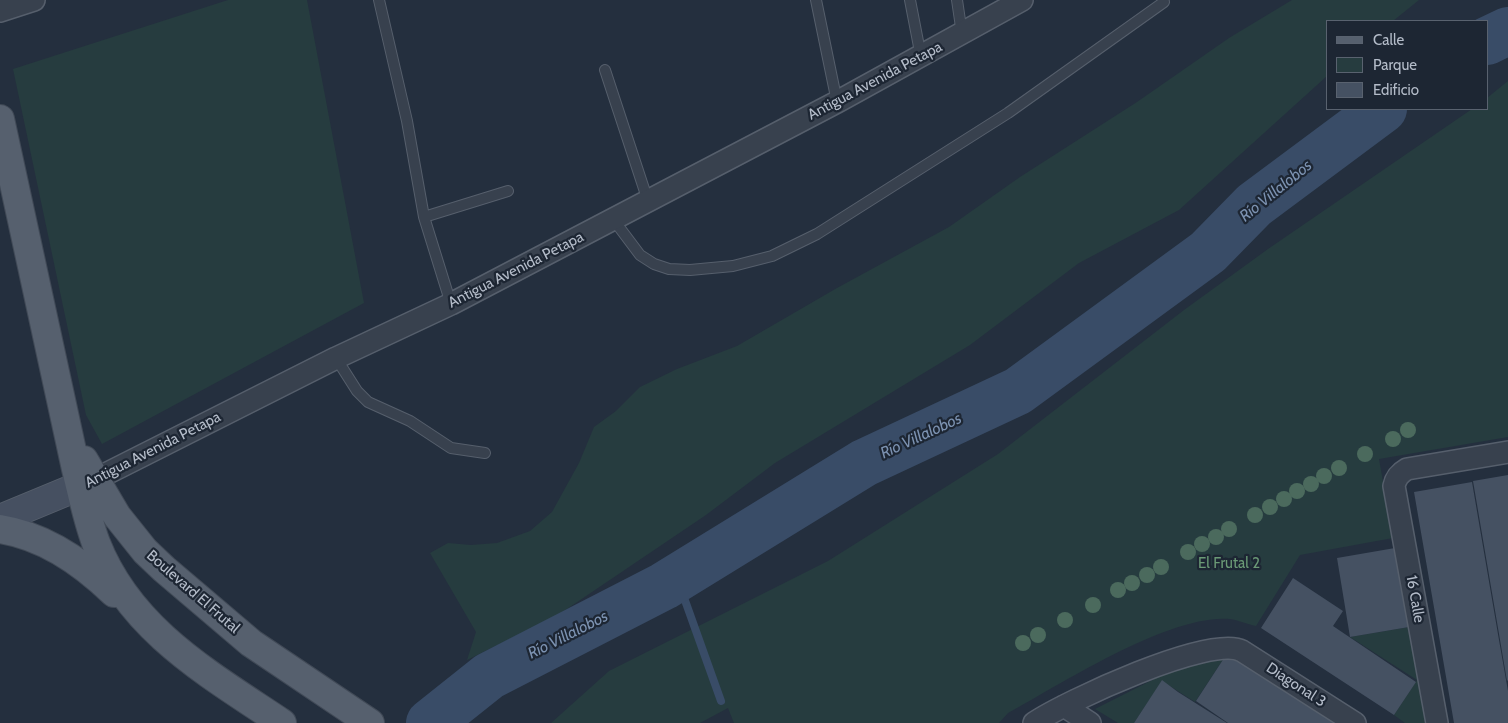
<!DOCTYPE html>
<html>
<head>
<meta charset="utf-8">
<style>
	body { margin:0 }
	#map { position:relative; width:1508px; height:723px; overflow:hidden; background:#242f3e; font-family:Cabin,sans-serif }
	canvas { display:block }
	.legend { position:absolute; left:1326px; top:20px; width:162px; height:90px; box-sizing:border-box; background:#1d2633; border:1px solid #59626f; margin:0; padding:6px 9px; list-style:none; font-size:15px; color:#b4bcc9 }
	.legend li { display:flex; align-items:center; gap:10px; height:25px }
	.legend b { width:25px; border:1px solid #59626f }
</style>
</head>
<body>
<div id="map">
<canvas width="1508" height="723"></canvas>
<ul class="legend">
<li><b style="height:6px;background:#56606e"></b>Calle</li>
<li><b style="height:14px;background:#263c3f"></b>Parque</li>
<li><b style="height:14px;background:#455162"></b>Edificio</li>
</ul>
</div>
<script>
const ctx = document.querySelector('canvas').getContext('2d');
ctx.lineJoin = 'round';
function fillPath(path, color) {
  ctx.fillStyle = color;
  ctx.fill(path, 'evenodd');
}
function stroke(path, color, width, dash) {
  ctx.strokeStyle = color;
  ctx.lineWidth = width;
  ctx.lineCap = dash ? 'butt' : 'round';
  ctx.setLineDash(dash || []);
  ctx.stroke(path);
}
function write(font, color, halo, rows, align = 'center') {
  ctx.font = font + ' Cabin,sans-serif';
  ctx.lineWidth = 4.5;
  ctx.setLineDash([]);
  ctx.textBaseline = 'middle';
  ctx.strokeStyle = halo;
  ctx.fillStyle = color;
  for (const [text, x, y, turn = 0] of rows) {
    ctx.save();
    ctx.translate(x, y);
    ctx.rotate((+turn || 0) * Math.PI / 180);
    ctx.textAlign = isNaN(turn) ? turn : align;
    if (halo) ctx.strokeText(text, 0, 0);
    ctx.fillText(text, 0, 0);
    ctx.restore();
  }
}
fillPath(new Path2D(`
	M228 0H307L364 303 102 444 86 415 13 69Z
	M1292 0H1419L1393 21H1327V76L1179 210 1079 263 970 345 775 463 706 515 555 617 467 660 476 632 430 553 448 543 471 545 497 543 530 531 552 512 579 463 594 427 616 411 640 387 677 369 737 346 837 288 949 227 1020 177 1137 102 1229 38Z
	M1508 81V437L1379 459 1393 538 1300 555 1256 626C1247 624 1238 620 1230 619 1169 614 1063 683 1008 713L999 723H734L728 708 700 723H551L609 671 828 561 998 454 1184 310 1268 249 1472 109H1487V98Z
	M1409 627 1426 723H1405L1394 715 1417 680 1350 637Z
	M1228 652 1195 702 1162 681 1134 723H1118L1095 709 1188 662Z`), '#263c3f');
stroke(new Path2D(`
	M677 578 721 701`), '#394c67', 8);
stroke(new Path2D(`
	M1487 41 1508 31
	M430 723 489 676 664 586 864 463 1018 391 1208 252 1254 205 1383 109`), '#394c67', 48);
fillPath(new Path2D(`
	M1508 475V680L1507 681 1473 481Z
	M1472 482 1499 640 1482 643 1499 640 1508 691V723H1454L1414 492Z
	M1395 548 1409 627 1350 637 1337 558Z
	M1293 578 1343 611 1333 626 1416 682 1394 715 1261 628Z
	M1228 652 1337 723H1228L1196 701Z
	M1162 680 1178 692 1227 723H1134Z`), '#455162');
const lane = new Path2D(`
	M379 0 407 121 424 217 451 304
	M816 0 837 102
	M910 0 921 57
	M957 0 962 34
	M605 70 648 201
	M424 217 508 191
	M613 219 640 255 654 264 669 269 690 270 733 266 772 256 817 234 1008 113 1164 2
	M336 358 357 391 368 402 410 421 451 448 485 453`);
const street = new Path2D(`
	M0 11 34 0
	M94 480 336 358 451 304 837 102 1022 0
	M1064 706 1090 723
	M1034 723C1065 702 1211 634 1242 651L1355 723
	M1437 723 1394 486C1396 477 1400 473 1407 469L1508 452`);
const secondary = new Path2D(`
	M0 519 94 480`);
const primary = new Path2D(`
	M0 119 76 469C82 493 87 519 96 543 130 630 209 674 282 723
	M84 460 117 516 145 551 164 569 251 643 370 723
	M0 529C45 536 82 562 114 593`);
stroke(lane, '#565f6c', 12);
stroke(street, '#565f6c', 24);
stroke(secondary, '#565f6c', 30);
stroke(primary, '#414a57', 30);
stroke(lane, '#38414e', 10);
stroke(street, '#38414e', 21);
stroke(secondary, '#465061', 28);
stroke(primary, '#56606e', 28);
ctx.fillStyle = '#4b6a5d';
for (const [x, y] of [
	[1408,430],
	[1393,439],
	[1365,454],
	[1339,468],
	[1324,476],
	[1311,484],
	[1297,491],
	[1284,499],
	[1270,507],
	[1255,515],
	[1229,529],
	[1216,537],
	[1202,544],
	[1188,552],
	[1161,567],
	[1147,575],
	[1132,583],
	[1118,590],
	[1093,605],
	[1065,620],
	[1038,635],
	[1023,643]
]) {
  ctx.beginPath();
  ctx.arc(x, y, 8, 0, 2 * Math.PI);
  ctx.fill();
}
write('15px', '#b4bcc9', '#1d2633', [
	["Antigua Avenida Petapa",875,81,-28],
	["Antigua Avenida Petapa",516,270,-27],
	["Antigua Avenida Petapa",153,450,-27],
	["Boulevard El Frutal",193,592,41],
	["16 Calle",1415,599,80],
	["Diagonal 3",1296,685,33]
]);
write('15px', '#6b9a76', '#1d2633', [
	["El Frutal 2",1229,564]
]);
write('italic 16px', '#7c92b1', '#1d2633', [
	["Río Villalobos",1276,191,-39],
	["Río Villalobos",921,436,-25],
	["Río Villalobos",568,635,-27]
]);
</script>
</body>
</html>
